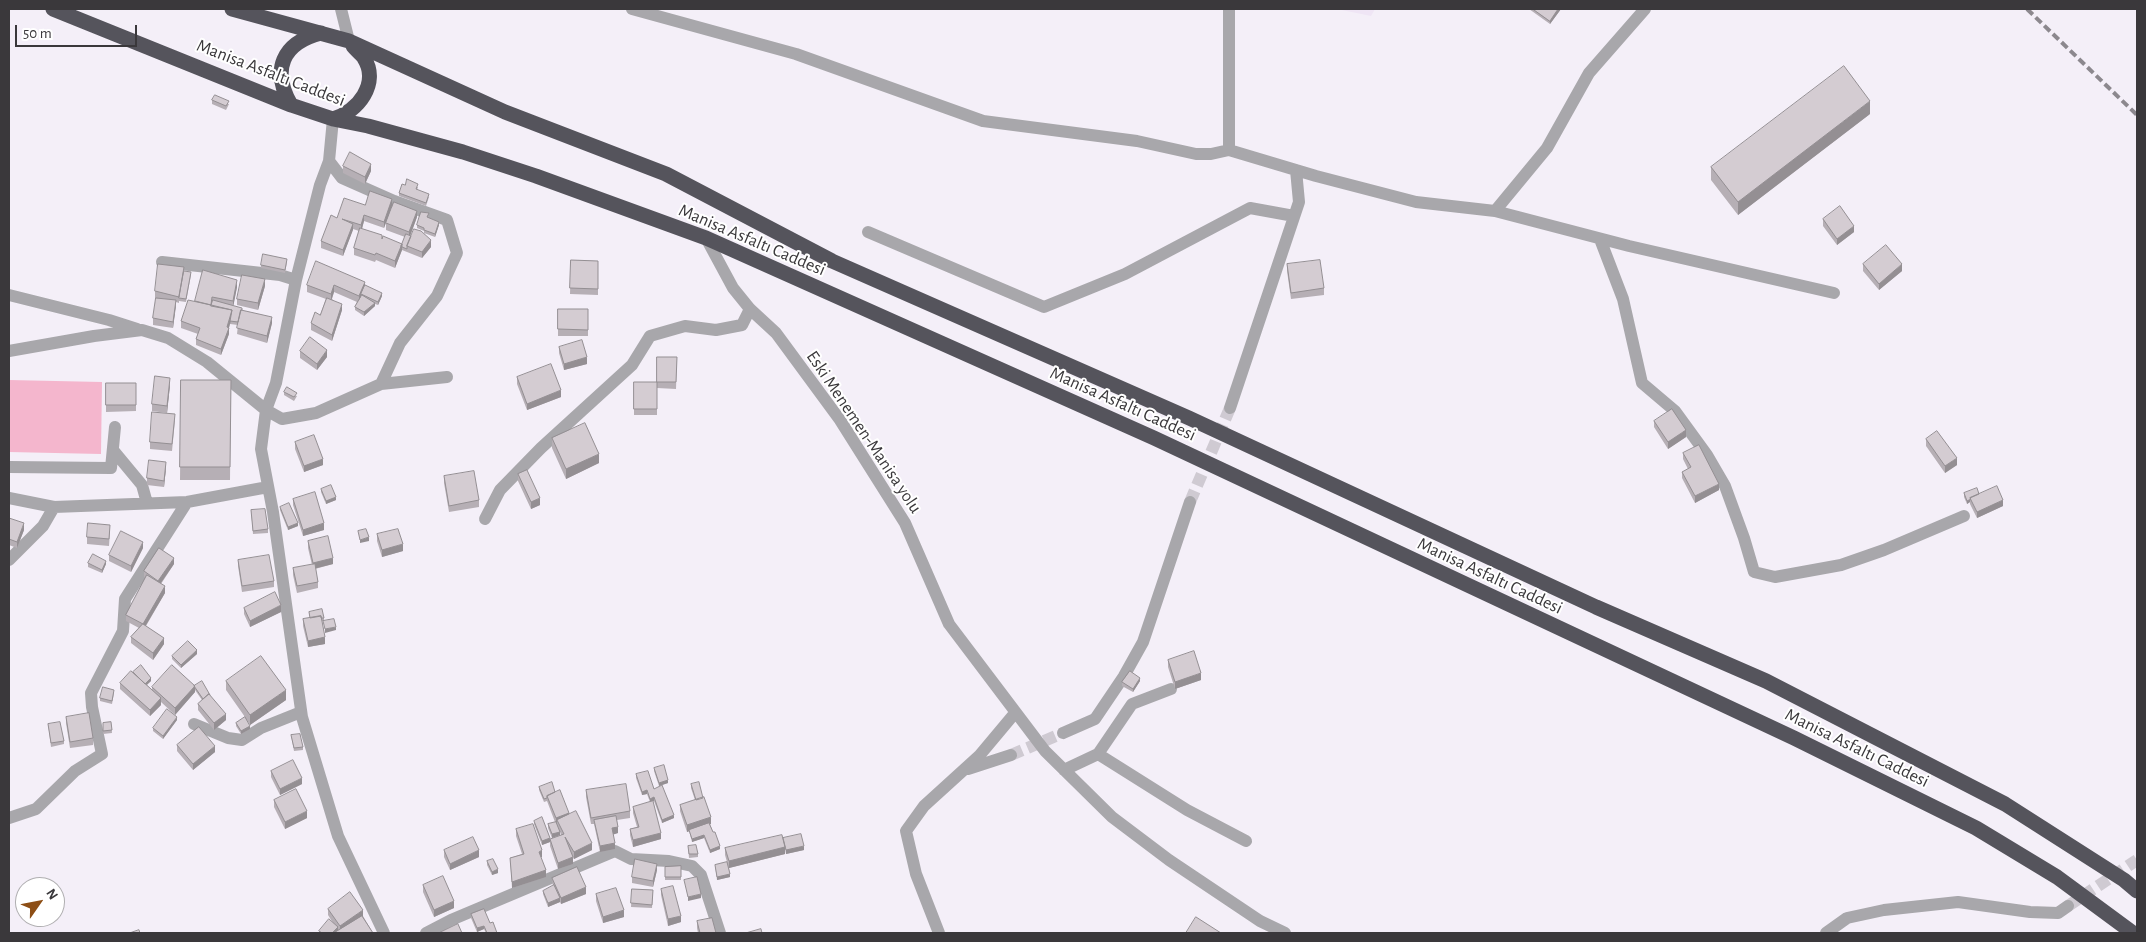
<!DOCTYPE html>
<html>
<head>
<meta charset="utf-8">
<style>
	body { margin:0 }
	#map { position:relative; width:2146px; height:942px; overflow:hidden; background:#f4eff8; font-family:"Alegreya Sans",sans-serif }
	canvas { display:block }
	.frame { position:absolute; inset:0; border:10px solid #3a383b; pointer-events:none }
	.north { position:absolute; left:15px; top:877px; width:50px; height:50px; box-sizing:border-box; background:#fff; border:1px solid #b0afb1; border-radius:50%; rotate:57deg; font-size:14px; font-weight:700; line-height:20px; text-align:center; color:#3a383b }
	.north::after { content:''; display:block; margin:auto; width:18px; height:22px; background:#8d4e15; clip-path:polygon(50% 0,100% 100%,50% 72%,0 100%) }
	.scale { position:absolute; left:15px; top:25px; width:122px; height:22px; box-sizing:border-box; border:2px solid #3a383b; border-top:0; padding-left:6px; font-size:15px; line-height:18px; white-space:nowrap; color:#3a383b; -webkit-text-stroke:4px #fff; paint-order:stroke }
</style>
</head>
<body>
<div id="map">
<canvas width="2146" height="942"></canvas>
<div class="frame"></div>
<div class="north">N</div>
<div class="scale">50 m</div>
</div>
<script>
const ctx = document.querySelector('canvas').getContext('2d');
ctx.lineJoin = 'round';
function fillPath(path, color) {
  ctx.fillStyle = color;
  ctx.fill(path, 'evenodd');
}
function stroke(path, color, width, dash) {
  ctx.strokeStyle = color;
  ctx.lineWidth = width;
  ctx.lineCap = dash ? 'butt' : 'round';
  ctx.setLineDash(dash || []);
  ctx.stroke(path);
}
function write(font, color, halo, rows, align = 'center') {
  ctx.font = font + ' "Alegreya Sans",sans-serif';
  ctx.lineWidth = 4;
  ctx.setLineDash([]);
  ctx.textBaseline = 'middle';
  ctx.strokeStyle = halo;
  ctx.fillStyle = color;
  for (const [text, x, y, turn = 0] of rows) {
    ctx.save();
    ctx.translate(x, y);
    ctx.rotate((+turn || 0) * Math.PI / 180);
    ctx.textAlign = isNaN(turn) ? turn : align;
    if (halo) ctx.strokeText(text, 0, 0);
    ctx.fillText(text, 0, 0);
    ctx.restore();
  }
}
fillPath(new Path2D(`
	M1337 9H1375L1371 16Z`), '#efe5f5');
fillPath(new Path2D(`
	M9 380 102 382 101 454 9 452Z`), '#f4b6cd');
stroke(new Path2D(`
	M1190 502 1230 408
	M1011 755 1063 733
	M2068 906 2137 860`), '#cfcad2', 12, [12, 6]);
stroke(new Path2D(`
	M341 9 349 41
	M632 9 796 54 983 121 1137 141 1196 154H1211L1229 150 1316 176 1416 202 1495 211 1629 246 1834 293
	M333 119 329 161 320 185 296 280 276 383 266 410 261 449 273 512 302 717 338 836 384 933
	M1229 150V9
	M329 161 342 178 394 201 447 220 457 253 437 296 400 343 381 384
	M1495 211 1547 148 1589 73 1645 9
	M868 232 1044 307 1125 274 1250 208 1294 216
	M706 238 733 288 750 309 776 333 840 420 905 523 949 624 1045 751 1112 817 1169 860 1260 921 1285 933
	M1600 239 1623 299 1642 383 1675 411 1707 455 1725 486 1744 538 1754 572 1775 577 1841 565 1884 550 1964 516
	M162 262 280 275 296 280
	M9 295 109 320 137 329
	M9 351 94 336 142 330 168 338 207 362 266 410 282 419 316 413 381 384 447 377
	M1230 408 1299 202 1296 170
	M113 450 142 485 147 503
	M9 467 111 468 115 427
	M9 498 54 507 187 502 268 487
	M485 519 500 490 541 448 632 365 650 336 685 326 716 330 742 325 750 309
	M9 560 43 526 54 507
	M194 724 228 738 242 740 261 728 301 712
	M1063 733 1095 719 1124 676 1143 642 1190 502
	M1098 754 1132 704 1171 689
	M968 769 1011 755
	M1064 770 1098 754 1187 810 1246 841
	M9 818 36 809 75 771 102 754 92 707 91 693 123 631 125 599 187 502
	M426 933 451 920 615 851 631 859 669 861 692 866 701 875 720 933
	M939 933 916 874 906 831 924 806 979 756 1015 713
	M1826 933 1847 918 1884 910 1958 902 2030 912 2058 913 2068 906`), '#a8a7ab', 12);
stroke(new Path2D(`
	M53 9 291 105 333 119 368 126 463 152 536 176 706 238 1154 438 1794 738 1976 828 2057 877 2133 933
	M232 9 349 41 505 112 666 174 832 261 1189 418 1596 607 1766 681 2005 804 2124 880 2137 891
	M291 105C271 70 282 43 321 33
	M333 119C358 112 380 83 364 58 362 54 356 50 353 46`), '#55545c', 15);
stroke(new Path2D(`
	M2027 9 2137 115`), '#8c888e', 4, [8, 4]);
fillPath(new Path2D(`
	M1529 9H1561L1550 24Z
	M212 100 229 104 226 110 212 104Z
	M1870 114 1738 215 1711 180V167Z
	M343 166 371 171 365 184 343 173Z
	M405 185 418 187 417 190 429 197 426 206 399 196V193Z
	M365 205 392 206 384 228 364 221 362 229 382 239 402 244 405 237 386 230V223L417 217 410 236 424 233V231L417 228V225L429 216 428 218 439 225 435 237 424 233 431 247 422 258 402 250 395 268 376 260 375 262 354 255V248L359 231 353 229 343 256 321 248V241L337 218Z
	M1823 219 1854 232 1837 245 1823 226Z
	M571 260 598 261V295L570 294Z
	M287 262 285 273 261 268V265Z
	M1287 264 1324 288V295L1291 299 1287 271Z
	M1863 264 1902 271 1879 290 1863 271Z
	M203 270 237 287 233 306 272 323 267 343 237 334 238 325 230 324V321L229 328V334L221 355 196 345V339L198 334 181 328V321L195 302Z
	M184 271 191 275 186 302 179 301V303L176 302 173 328 153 325V318L156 298H155V291Z
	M307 285H365L382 296 378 305 375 304V306L364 316 355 310V307L357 302 334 292 332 299 342 310 332 341 311 330V323L320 315 326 299 307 292Z
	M265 286 258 310 237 305V299Z
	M558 309H588V336H558Z
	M559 347 587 364 564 370 559 353Z
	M300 351 327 357 317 370 300 358Z
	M677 357 676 389 657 388V415H634V382H657Z
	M517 377 561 397 527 410 517 384Z
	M181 380H231L230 480H180Z
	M106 383H136V411L106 412Z
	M170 385 167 413 152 411V404Z
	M284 392 297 396 294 401 284 395Z
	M175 420 172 451 150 449V442Z
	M1654 421 1686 437 1668 449 1654 427Z
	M552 438 599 463 566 479 552 448Z
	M1926 439 1957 465 1945 473 1926 446Z
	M295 442 323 465 304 472 295 449Z
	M1683 453 1719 490 1695 503 1682 478V472L1688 469 1683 459Z
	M166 468 164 487 147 485V478Z
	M518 474 540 505 531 509 518 481Z
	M444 476 479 500V507L449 512 444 483Z
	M321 489 336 500 326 504 321 492Z
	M1964 493 1979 494 2003 506 1977 518 1970 504V502L1967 504 1964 497Z
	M293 499 324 530 303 536 293 505Z
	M280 507 298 526 288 530 280 510Z
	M251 510 268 529V533L253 534Z
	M9 518 24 530 17 548 9 545Z
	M110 531 109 546 87 544V537Z
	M377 534 403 551 382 557 377 541Z
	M308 541 333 564 315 569 318 582V588L297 593 293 575V568L312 565 308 548Z
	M143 548 131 572 109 561V555Z
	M238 560 274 581V587L242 592 238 566Z
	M88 563 106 564 102 573 88 567Z
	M174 564 161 584 165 593 146 626 164 644 153 660 131 643V637L139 628 126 621V615L145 578 144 577V571Z
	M244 608 281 612 250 627 244 614Z
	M309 612 324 618V621H322L325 644 308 647 303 626V619L310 618Z
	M197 654 181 668 172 659V656Z
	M1168 660 1201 680 1175 689 1168 667Z
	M133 673 151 681 147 685 152 690V687L195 686 226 720 214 730 198 710V704L202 700 195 690V692L175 715 161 702V705L150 716 120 689V683Z
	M226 681 286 700 250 725 247 720 250 729 241 734 236 726V723L245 717 226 690Z
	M1140 681 1133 692 1122 686V682Z
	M114 693 112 704 100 701V698Z
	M66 717 93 738V745L70 748 66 723Z
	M177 720 163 739 153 731V728Z
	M111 722 112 733 103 734V723Z
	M48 724 64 741V744L51 747Z
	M291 735 303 747V750L294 751Z
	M177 745 215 752 193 770 177 751Z
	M654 768 668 783 659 786 654 771Z
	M271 771 302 784 280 795 271 777Z
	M636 774 654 789 674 818 662 823 654 801 651 802 661 839 633 847 630 835V829L637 827 633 813V807L650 802 647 794 642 795 636 778Z
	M691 784 711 824H710L713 832 720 849 710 853 704 838 692 842 689 831 687 832 680 811V805L695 800 691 788Z
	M539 787 555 792 592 850 574 859 572 857 573 864 558 869 550 846V842L542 845 534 824V821L550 839 561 835 560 832V835L552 838 548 828V824L555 822 547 801 544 802 539 790Z
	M586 790 630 811V818L617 820 618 833 613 834 615 849 600 852 594 824H591L586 797Z
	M274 800 307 818 285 829 274 807Z
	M516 829 542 857H541L546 877 512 888 510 858 522 854 516 836Z
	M783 840 804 850 786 854 785 849V854L729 868 730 877 717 880 715 865 727 862 725 855V848Z
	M688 846 698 854V857L689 858Z
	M444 850 479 857 450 870 444 857Z
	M487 861 498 873 492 875 487 865Z
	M681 866V880H665V867Z
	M657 870 653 887 632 883V877Z
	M552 878 586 894 561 904 560 902 548 907 543 894V891L553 886Z
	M423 885 454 908 434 917 423 892Z
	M632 889 653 890 652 908 631 907Z
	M661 889 681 922 668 926 661 895Z
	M596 894 624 917 603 923 596 901Z
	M328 909 363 916 373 933H319V931L333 923 328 915Z
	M471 914 497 933H486L484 929 477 932 471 918Z
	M697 921 716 933H698L697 928Z`), '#b6afb5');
fillPath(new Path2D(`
	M1558 9H1561L1550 24V21Z
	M1870 101V114L1738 215V202Z
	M371 164V171L365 184V177Z
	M392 199V206L384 228V222Z
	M417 211V217L409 239V232Z
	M364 215V221L361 232V225Z
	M439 222V225L435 237V234Z
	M353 224V230L343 256V250Z
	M1854 226V232L1837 245V239Z
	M431 240V247L422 258V252Z
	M402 244V250L395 268V261Z
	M1902 264V271L1879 290V284Z
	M265 279V286L258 310V303Z
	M237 280V287L233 308V301Z
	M365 282V288L361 294V297L359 303V296Z
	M334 285V292L331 301V294Z
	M382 293V296L378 305V302Z
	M176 300V306L173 328V322Z
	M375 303V306L364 316V312Z
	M342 304V310L332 341V335Z
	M232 310V317L228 331 229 328V334L221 355V349Z
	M272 317V323L267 343V336Z
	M327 350V357L317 370V364Z
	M587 357V364L564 370V364Z
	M170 378V385L167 413V406Z
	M561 390V397L527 410V404Z
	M1686 430V437L1668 449V442Z
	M599 454V463L566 479V469Z
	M1957 458V465L1945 473V466Z
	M323 459V465L304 472V466Z
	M166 462V468L164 487V481Z
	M1719 484V490L1695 503V496Z
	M336 497V500L326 504V501Z
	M540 498V505L531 509V502Z
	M1970 499V502L1967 504V501Z
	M2003 500V506L1977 518V512Z
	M24 523V530L17 548V542Z
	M298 523V526L288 530V527Z
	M324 523V530L303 536V530Z
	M369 537V541L360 543V540Z
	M143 542V548L131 572V566Z
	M403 544V551L382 557V550Z
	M174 558V564L158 587V581Z
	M333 558V564L313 569V563Z
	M106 561V564L102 573V570Z
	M165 586V593L143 630V624Z
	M281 605V612L250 627V621Z
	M336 627V630L325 633V629Z
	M325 637V644L308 647V641Z
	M164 638V644L153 660V653Z
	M197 650V654L181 668V665Z
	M1201 673V680L1175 689V682Z
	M151 678V681L143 688V685Z
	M1140 678V681L1133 692V689Z
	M195 686V692L175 715V708Z
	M286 690V700L250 725V715Z
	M161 698V705L150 716V710Z
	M226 714V720L214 730V723Z
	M177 717V720L163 739V736Z
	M250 726V729L241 734V731Z
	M215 746V752L193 770V764Z
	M302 778V784L280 795V789Z
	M668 780V783L659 786V783Z
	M647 790V794L642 795V792Z
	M654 797V801L650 802V799Z
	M307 811V818L285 829V822Z
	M569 813V819L557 820V824L556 825V818Z
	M674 815V818L662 823V820Z
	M711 817V824L687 832V825Z
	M618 827V833L612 835V828Z
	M560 832V835L552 838V834Z
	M661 833V839L633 847V840Z
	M704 835V838L692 842V839Z
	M550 838V841V839V842L542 845V841Z
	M592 843V850L574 859V852Z
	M615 843V849L600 852V846Z
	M720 846V849L710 853V850Z
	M804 846V850L786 854V850Z
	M785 847V854L729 868V861Z
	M479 850V857L450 870V864Z
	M542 850V857L539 858V852Z
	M573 857V864L558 869V863Z
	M657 864V870L653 887V881Z
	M498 869V873L492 875V872Z
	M546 870V877L512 888V882Z
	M730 874V877L717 880V877Z
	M586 887V894L561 904V898Z
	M701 894V898L688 901V897Z
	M560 898V902L548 907V903Z
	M454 901V908L434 917V910Z
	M363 910V916L340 932V926Z
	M624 910V917L603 923V917Z
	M681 916V922L668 926V919Z
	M484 926V929L477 932V928Z
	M338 927V930L335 933H332Z`), '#948f93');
const building = new Path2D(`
	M1533 9H1558L1550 21Z
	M1844 66 1870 101 1738 202 1711 167Z
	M215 95 229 101 226 106 212 100Z
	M350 152 371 164 365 177 343 166Z
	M407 179 418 184 416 189 429 194 426 203 399 193 402 184 405 185Z
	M370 191 392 199 384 222 364 215 361 225 342 219 353 224 343 250 321 241 331 215 337 218 344 198 365 205Z
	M394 202 417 211 409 232 386 223Z
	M1840 206 1854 226 1837 239 1823 219Z
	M421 212 429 213 427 217 439 222 435 234 424 230V228L417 225Z
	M360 228 382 235V239L383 236 402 244 395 261 376 253 375 255 354 248Z
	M414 229 421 231 431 240 422 252 407 246Z
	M406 234 411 236 407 246V249L402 247V244L401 246Z
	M1886 245 1902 264 1879 284 1863 264Z
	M263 254 287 259 285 270 261 265Z
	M571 260 598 261V289L570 288Z
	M1320 260 1324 288 1291 293 1287 264Z
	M316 261 365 282 359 296 334 285 331 294 307 285Z
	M158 264 184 267 179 297 155 291Z
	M203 270 237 280 233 301 212 297 211 305 232 310 227 327 229 328 221 349 196 339 200 328 181 321 188 300 211 305 195 301Z
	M184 271 191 272 186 299 179 298Z
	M242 275 265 279 258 303 237 299Z
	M365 285 382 293 378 302 361 294Z
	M362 295 375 303 364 312 355 307Z
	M156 298 176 300 173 322 153 318Z
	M327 298 342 304 332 335 311 323 315 312 320 315Z
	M213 300 242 308V310H241L238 322 230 321 232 310 211 306Z
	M558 309H588V330L558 329Z
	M241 310 272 317 267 336 237 328Z
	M310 337 327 350 317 364 300 351Z
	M582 340 587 357 564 364 559 347Z
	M657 357H677L676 382H657Z
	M551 364 561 390 527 404 517 377Z
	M155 376 170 378 167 406 152 404Z
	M181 380H231L230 467H180Z
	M634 382H657V409H634Z
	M106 383H136V405H106Z
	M287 387 297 393 294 397 284 392Z
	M1672 409 1686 430 1668 442 1654 421Z
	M152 412 175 414 172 444 150 442Z
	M585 423 599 454 566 469 552 438Z
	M1937 431 1957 458 1945 466 1926 439Z
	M314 435 323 459 304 466 295 442Z
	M1699 445 1719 484 1695 496 1682 472 1691 467 1683 453Z
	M149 460 166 462 164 481 147 478Z
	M527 470 540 498 531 502 518 474Z
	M474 471 479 500 449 506 444 476Z
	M331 485 336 497 326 501 321 489Z
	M1997 486 2003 500 1977 512 1970 498Z
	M1977 488 1979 494 1970 498 1971 499 1967 501 1964 493Z
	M315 492 324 523 303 530 293 499Z
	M289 503 298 523 288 527 280 507Z
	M265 509 268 529 253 531 251 510Z
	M9 518 24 523 17 542 9 539Z
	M88 523 110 525 109 539 87 537Z
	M366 529 369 537 360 540 358 531Z
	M398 529 403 544 382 550 377 534Z
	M121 531 143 542 131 566 109 555Z
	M328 536 333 558 313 563 308 541Z
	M159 548 174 558 158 581 144 571Z
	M93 554 106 561 102 570 88 563Z
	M269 555 274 581 242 586 238 560Z
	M315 564 318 582 297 586 293 568Z
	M147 575 165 586 143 624 126 615Z
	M275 592 281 605 250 621 244 608Z
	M322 609 324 618H321V616L310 618 309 612Z
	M321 616 325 637 308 641 303 619Z
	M334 619 336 627 325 629 323 621Z
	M143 624 164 638 153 653 131 637Z
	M188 641 197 650 181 665 172 656Z
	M1194 651 1201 673 1175 682 1168 660Z
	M261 656 286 690 250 715 226 681Z
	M141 665 151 678 145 684 133 672Z
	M172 665 195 686 175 708 152 687Z
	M131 671 161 698 150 710 120 683Z
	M1130 671 1140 678 1133 689 1122 682Z
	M202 681 210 695 209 694 203 699 194 686Z
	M103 687 114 690 112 701 100 698Z
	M209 694 226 714 214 723 198 704Z
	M167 709 177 717 163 736 153 728Z
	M89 713 93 738 70 742 66 717Z
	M245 717 250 726 241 731 236 723Z
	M60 722 64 741 51 743 48 724Z
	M111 722 112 730 103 731V723Z
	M199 727 215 746 193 764 177 745Z
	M300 734 303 747 294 748 291 735Z
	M293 760 302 778 280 789 271 771Z
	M664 765 668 780 659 783 654 768Z
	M648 771 654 789 662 785 674 815 662 820 654 797 650 799 647 790 642 792 636 774Z
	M552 782 555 792 547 796V798L544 799 539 787Z
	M699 782 703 798 696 800 691 784Z
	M626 784 630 811 591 818 586 790Z
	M296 789 307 811 285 822 274 800Z
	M560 790 569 813 556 818 547 796Z
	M704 797 711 817 687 825 680 805Z
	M653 801 661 833 633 840 630 829 639 827 633 807Z
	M576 811 592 843 574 852 565 837 573 857 558 863 550 839 564 834 557 820Z
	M616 816 618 827 612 828 615 843 600 846 594 820Z
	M542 817 550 838 542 841 534 821Z
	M556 822 560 832 552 834 548 824Z
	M709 823 713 832H715L720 846 710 850 704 835 692 839 689 830Z
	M533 824 542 850 539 852 546 870 512 882 510 858 524 854 516 829Z
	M801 834 804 846 786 850 783 838Z
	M782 835 785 847 729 861 725 848Z
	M473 837 479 850 450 864 444 850Z
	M696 845 698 854H689L688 846Z
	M493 859 498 869 492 872 487 861Z
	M635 859 657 864 653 881 632 877Z
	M727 862 730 874 717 877 715 865Z
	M681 866V877H665V867Z
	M577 867 586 887 561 898 552 878Z
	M443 876 454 901 434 910 423 885Z
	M697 877 701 894 688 897 684 880Z
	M554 885 560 898 548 903 543 891Z
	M673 886 681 916 668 919 661 889Z
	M616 888 624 910 603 917 596 894Z
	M632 889 653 890 652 905 631 903Z
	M350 892 363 910 340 926 328 909Z
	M484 909 490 923 493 922 497 933H487L484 926 477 928 471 914Z
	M362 916 373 933H334Z
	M1196 917 1221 933H1186Z
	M712 918 716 933H700L697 921Z
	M329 919 338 927 332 933H322L319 931Z
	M458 924 462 933H439Z
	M761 929 762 933H746Z
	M139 930 140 933H130Z`);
fillPath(building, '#d4ccd2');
stroke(building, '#948f93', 1);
write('18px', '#3a383b', '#fff', [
	["Manisa Asfaltı Caddesi",271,73,21],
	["Manisa Asfaltı Caddesi",752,240,23],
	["Manisa Asfaltı Caddesi",1123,404,24],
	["Eski Menemen-Manisa yolu",864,432,56],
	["Manisa Asfaltı Caddesi",1490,576,25],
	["Manisa Asfaltı Caddesi",1857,748,26]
]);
</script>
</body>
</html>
